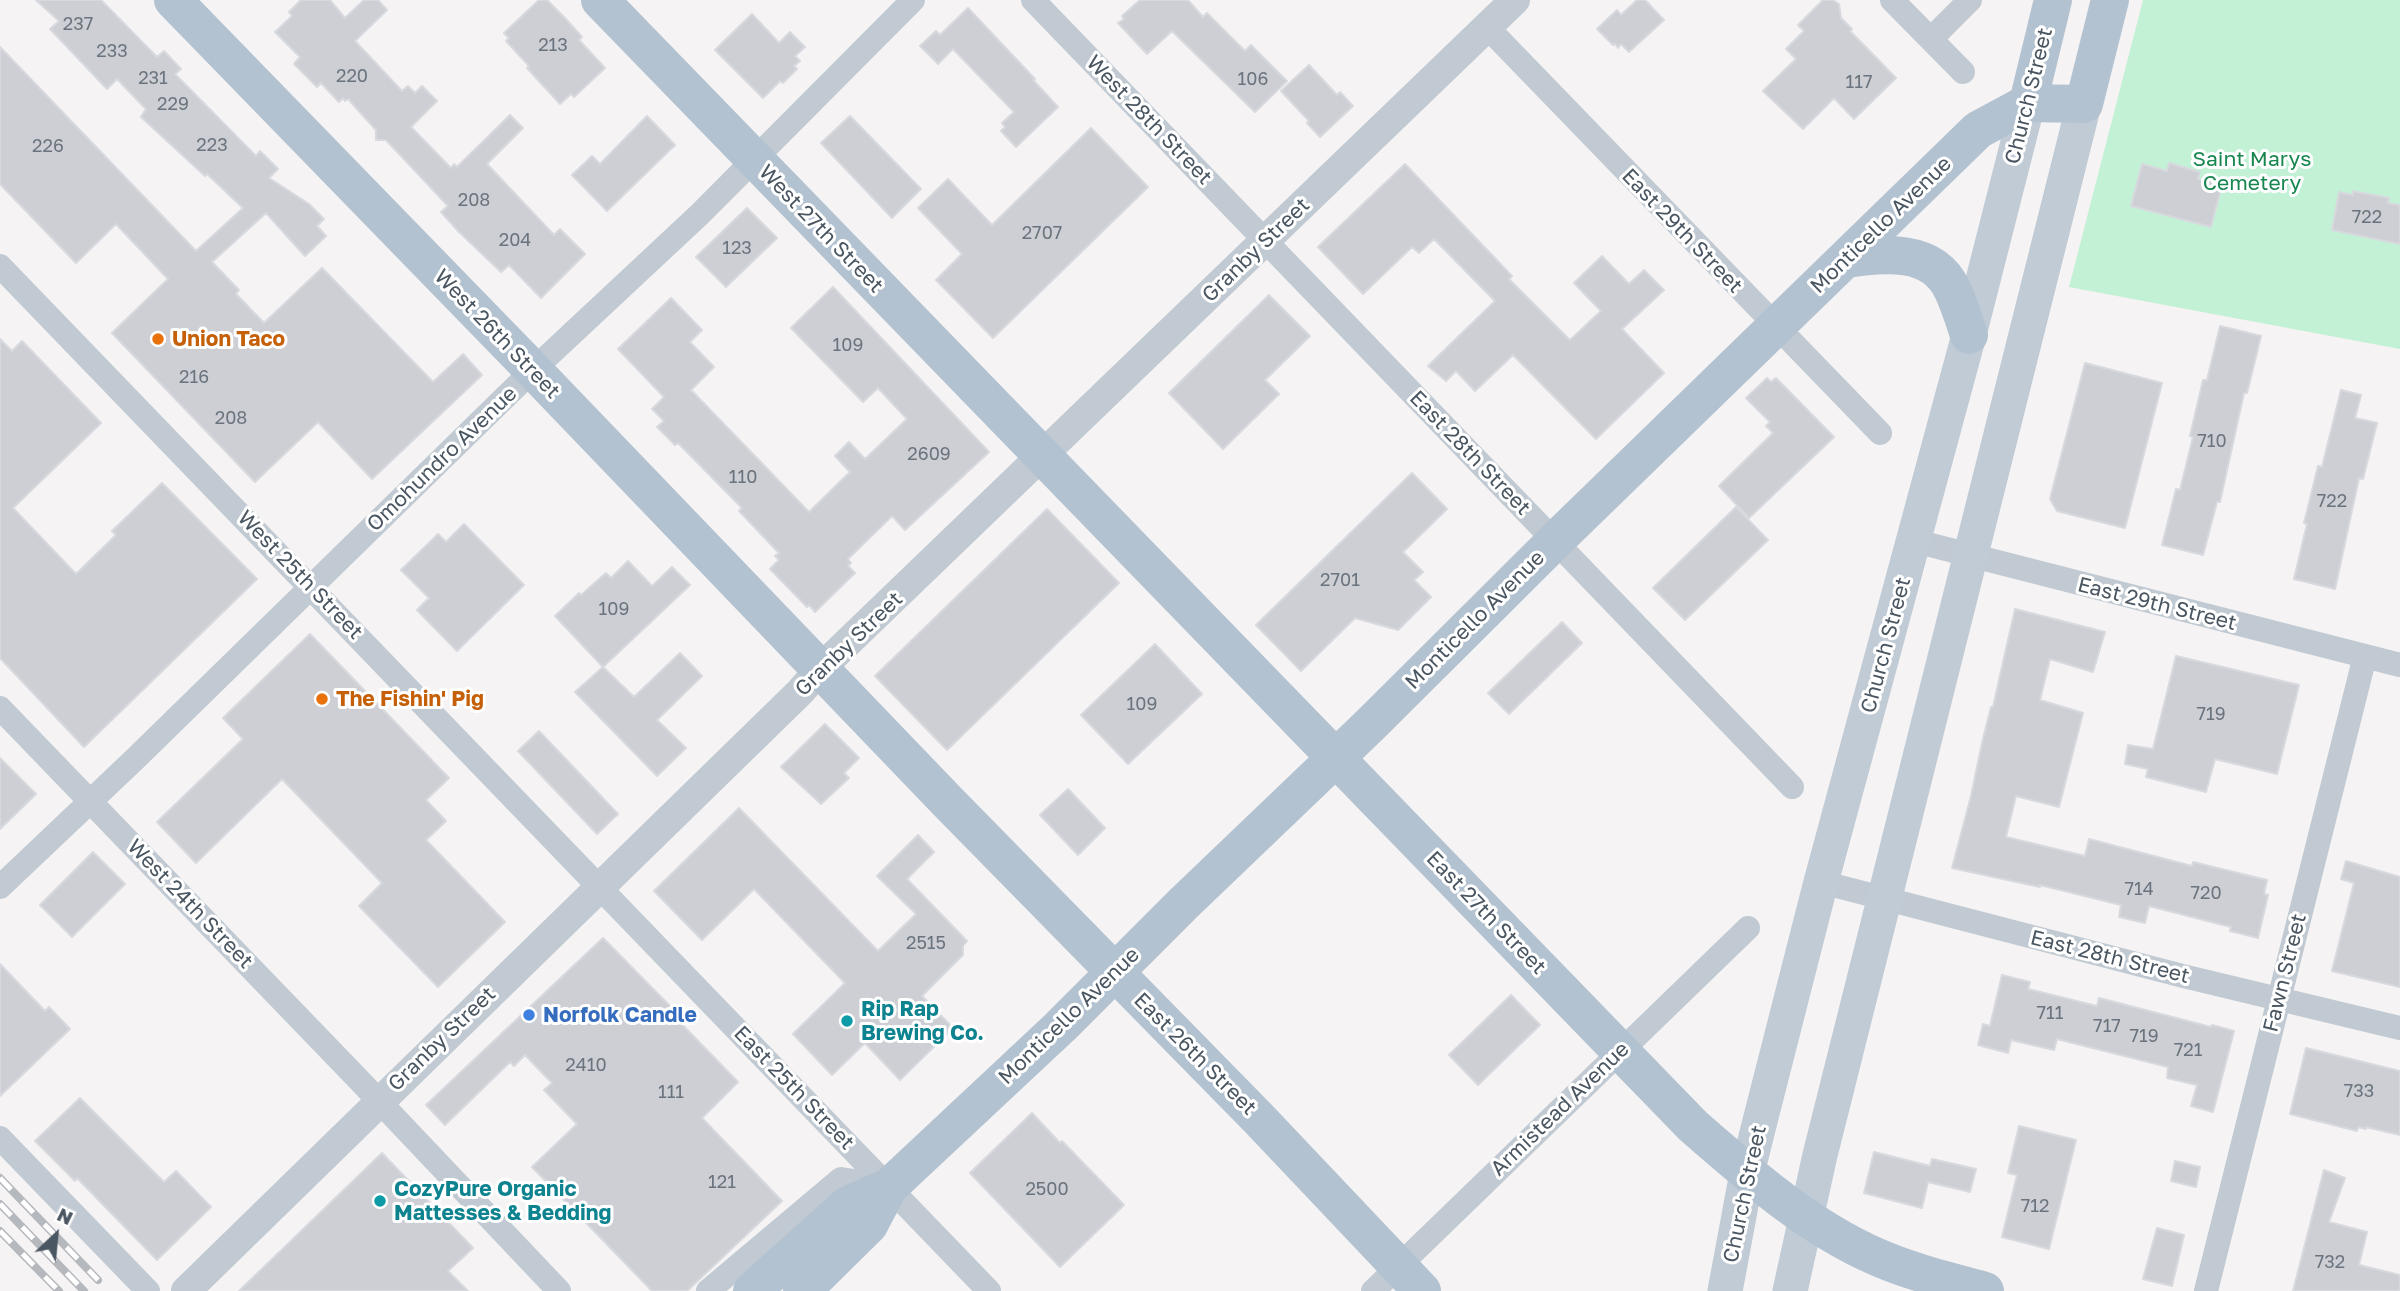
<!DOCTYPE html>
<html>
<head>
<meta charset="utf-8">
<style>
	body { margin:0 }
	#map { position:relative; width:2400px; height:1291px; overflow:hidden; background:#f5f3f3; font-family:"Golos Text",sans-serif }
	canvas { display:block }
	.north { position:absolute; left:21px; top:1200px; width:70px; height:70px; -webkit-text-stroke:5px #fff; paint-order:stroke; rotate:26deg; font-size:19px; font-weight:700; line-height:28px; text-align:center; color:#4a5661 }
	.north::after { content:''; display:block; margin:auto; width:24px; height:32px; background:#4a5661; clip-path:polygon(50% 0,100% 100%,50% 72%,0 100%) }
</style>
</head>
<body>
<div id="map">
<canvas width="2400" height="1291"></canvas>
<div class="north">N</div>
</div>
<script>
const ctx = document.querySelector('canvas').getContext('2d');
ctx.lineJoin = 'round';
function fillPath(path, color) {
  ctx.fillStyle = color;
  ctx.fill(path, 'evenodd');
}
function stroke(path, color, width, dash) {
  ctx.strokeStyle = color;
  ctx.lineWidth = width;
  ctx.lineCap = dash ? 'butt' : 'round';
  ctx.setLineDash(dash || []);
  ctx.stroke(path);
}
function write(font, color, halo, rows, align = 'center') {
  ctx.font = font + ' "Golos Text",sans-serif';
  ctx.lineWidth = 6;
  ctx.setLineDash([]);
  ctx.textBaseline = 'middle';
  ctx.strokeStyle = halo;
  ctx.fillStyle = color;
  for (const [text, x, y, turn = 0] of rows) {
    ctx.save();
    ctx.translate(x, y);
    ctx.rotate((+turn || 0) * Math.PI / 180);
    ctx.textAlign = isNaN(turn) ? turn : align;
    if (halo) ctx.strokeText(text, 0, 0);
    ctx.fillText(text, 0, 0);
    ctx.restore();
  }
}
fillPath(new Path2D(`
	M2143 0H2400V349L2069 287Z`), '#c3f1d5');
const building = new Path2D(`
	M36 0H101L157 57 164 51 181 69 175 74 256 156 260 151 278 169 269 178 309 204 324 219 317 226 326 236 305 256 266 213 212 262 239 290 236 294 264 323 322 268 433 382 463 354 482 375 372 479 318 422 255 482 112 333 168 279 116 224 76 263 0 184V47L196 251 243 208 207 174 205 176 141 117 146 109 117 79 107 89 50 29 59 21Z
	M301 0H330L345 18 364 0H378L387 10 355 41 402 91 408 86 415 93 422 86 437 101 411 127 451 168 454 164 457 167 510 115 523 128 487 164 554 235 560 229 585 254 541 298 509 265 501 272 459 232 441 212 448 206 386 140H376V130L348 99 345 101 343 98 339 102 321 83 317 87 294 64 300 57 275 32 292 16 289 12Z
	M539 0H547L564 17 582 37 579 40 605 68 574 97 571 94 560 104 527 68 529 66 506 41 509 38 504 33Z
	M1140 0H1188L1203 17 1207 13 1245 51 1251 45 1287 81 1255 112 1172 31 1147 54 1118 23 1124 19 1122 16Z
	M1637 0H1645L1664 20 1629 52 1621 44 1618 48 1615 44 1613 45 1597 29 1617 10 1621 15Z
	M1823 0H1833L1839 4 1841 18 1852 29 1850 31 1896 78 1854 119 1834 98 1803 129 1763 91 1796 59 1786 49 1804 31 1798 25Z
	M968 8 1035 79 1033 80 1058 107 1016 147 1001 131 1005 127 1002 123 1014 112 953 49 938 64 920 46 936 31 940 35Z
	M752 14 779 43 790 32 805 47 795 56 800 61 794 66 797 69 783 83 780 81 763 98 715 50Z
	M1309 65 1337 95 1340 92 1353 106 1320 137 1307 123 1309 121 1281 91Z
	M647 116 675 145 607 211 572 175 592 156 600 164Z
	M850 116 921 189 892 218 821 143Z
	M1091 128 1148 187 993 338 936 280 962 254 918 208 948 179 992 225Z
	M2169 163 2200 172 2198 179 2222 185 2211 227 2131 206 2142 164 2167 171Z
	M1405 164 1512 276 1509 279 1570 340 1601 311 1574 283 1602 256 1629 284 1644 270 1664 290 1622 329 1664 373 1596 439 1513 355 1475 391 1456 371 1446 381 1428 366 1495 301 1434 239 1419 253 1412 247 1363 294 1318 247Z
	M2353 191 2389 198 2388 203 2400 205V244L2332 230 2339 192 2353 195Z
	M747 208 777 238 726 287 696 257Z
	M833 287 989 452 905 530 892 516 848 559 851 563 848 566 855 573 815 612 809 605 807 607 770 569 779 560 775 556 779 553 739 511 742 508 678 443 675 445 657 427 664 421 652 409 664 397 618 349 671 298 702 330 690 342 714 367 691 390 809 512 850 472 835 456 849 442 865 459 907 419 878 388 863 402 791 328Z
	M1269 295 1310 336 1265 380 1279 394 1223 449 1169 393Z
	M2220 326 2261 336 2247 393H2244L2220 502H2217L2203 555 2162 545 2176 489 2180 490 2193 437 2190 436 2203 380H2207Z
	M0 339 12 351 22 341 101 423 13 508 76 574 116 535 112 531 162 483 257 579 84 747 0 658Z
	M2085 363 2162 383 2125 528 2057 511 2050 499Z
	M1767 378 1771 382 1776 378 1834 437 1749 518 1719 486 1773 433 1766 426 1770 422 1746 398Z
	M2341 390 2361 395 2355 418 2377 423 2363 479 2359 478 2335 589 2294 579 2307 524 2304 523 2318 466 2322 467Z
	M1412 473 1447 509 1403 552 1423 572 1414 580 1431 597 1398 630 1355 618 1301 671 1256 625Z
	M1736 507 1768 540 1685 620 1653 588Z
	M1047 509 1119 583 947 750 875 676Z
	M464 524 524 585 457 651 417 610 429 598 401 570 438 534 446 542Z
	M628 561 652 586 672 567 690 585 603 667 555 616 579 593 581 595 606 573 611 578Z
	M2015 609 2105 632 2093 672 2050 659 2040 700 2083 713 2059 807 2016 796 2006 837 2085 856 2089 839 2192 866 2193 862 2267 880 2264 894 2268 895 2258 938 2230 931 2231 927 2149 906 2145 923 2119 917 2121 905 2040 885V887L1952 868 1971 796 1982 743 1991 707H1993Z
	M1562 622 1582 643 1509 714 1488 693Z
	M310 634 449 778 426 800 446 821 426 840 505 922 438 987 359 906 382 883 282 779 196 863 157 822 243 739 223 718Z
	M1155 644 1202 694 1128 764 1081 715Z
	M680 653 702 676 657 720 686 748 657 776 575 692 603 667 634 697Z
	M2176 656 2299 685 2277 774 2215 759 2206 792 2146 777 2148 769 2125 764 2128 745 2153 749Z
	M825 724 859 758 844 773 849 778 821 804 781 767Z
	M539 731 618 814 597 834 518 751Z
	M0 758 36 794 0 829Z
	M1068 789 1105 828 1078 855 1040 815Z
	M739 808 878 951 916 914 877 876 918 835 934 852 907 879 967 941 963 946V955L922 996 953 1028 900 1080 865 1043 832 1075 793 1034 845 983 754 889 702 940 654 891Z
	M93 852 125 884 72 937 40 905Z
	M2346 861 2400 877V987L2332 971 2354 883 2341 879Z
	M603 938 672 1008 669 1011 738 1082 702 1118 782 1201 687 1291H652L532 1167 577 1124 544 1090 552 1083 525 1055 514 1066 510 1062 445 1125 426 1105Z
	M0 964 45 1011 49 1007 70 1029 0 1096Z
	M2002 975 2030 982 2028 989 2097 1006 2099 998 2211 1027 2212 1025 2234 1031 2213 1112 2191 1106 2197 1085 2167 1078 2168 1067 2057 1039 2054 1050 2011 1040 2008 1053 1978 1045 1983 1024 1990 1026Z
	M1511 995 1540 1025 1478 1085 1449 1055Z
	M2306 1048 2400 1071V1135L2366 1127V1129L2358 1127 2357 1131 2290 1114Z
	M80 1098 164 1182 176 1171 211 1207 157 1260 77 1178 75 1181 35 1141Z
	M1032 1113 1060 1143 1062 1141 1124 1205 1060 1267 970 1173Z
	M2019 1126 2076 1140 2049 1249 2002 1237 2017 1175 2008 1173Z
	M1874 1152 1930 1166 1932 1159 1976 1169 1970 1192 1928 1182 1922 1208 1864 1193Z
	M382 1153 473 1248 448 1271 468 1291H239Z
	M2175 1161 2200 1167 2196 1187 2171 1181Z
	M2324 1170 2345 1178 2329 1222 2367 1232 2359 1265 2400 1275V1291H2293Z
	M2157 1228 2184 1235 2172 1286 2143 1279Z`);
fillPath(building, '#cdcfd5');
stroke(building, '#d7d9de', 2);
stroke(new Path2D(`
	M1033 0 1792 787
	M1892 0 1963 72
	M1487 27 1880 433
	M1931 39 1970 0
	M0 266 989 1291
	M1915 541 2400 665
	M0 708 359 1080 559 1291
	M1821 882 2183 976 2400 1028
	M0 887 135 759 533 370 700 214 913 0
	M0 1138 148 1291
	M708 1291 841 1179 886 1186
	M1373 1291 1748 928
	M2206 1291 2365 656`), '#c1cad2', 24);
stroke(new Path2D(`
	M186 1291 800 692 821 668 1515 0`), '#c1cad2', 30);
stroke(new Path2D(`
	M1725 1291 1747 1173 1760 1121 1821 882 1969 335 2028 103
	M1790 1291 1820 1155 2084 104`), '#c1cbd6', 35);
stroke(new Path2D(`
	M173 0 533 370 947 801 1259 1119 1422 1291
	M600 0 1693 1126C1749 1175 1808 1227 1877 1257 1911 1272 1949 1281 1985 1291
	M2028 103 2053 0
	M1846 259C1883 254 1932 247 1952 289 1959 303 1964 320 1969 335
	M752 1291 848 1205 889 1187
	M802 1291 869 1225 889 1187 1060 1027 1183 904 1369 726 1556 540 1978 130 2028 103 2084 104 2110 0`), '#b3c2d1', 38);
const rail = new Path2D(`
	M0 1178 98 1280
	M0 1204 84 1291
	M0 1231 59 1291`);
stroke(rail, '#b5b8bd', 8);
stroke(rail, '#fff', 5, [16]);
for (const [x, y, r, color] of [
	[158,339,7,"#e8710a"],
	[322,699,7,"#e8710a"],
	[529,1015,7,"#3f7fe0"],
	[847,1021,7,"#0f9aa8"],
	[380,1201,7,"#0f9aa8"]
]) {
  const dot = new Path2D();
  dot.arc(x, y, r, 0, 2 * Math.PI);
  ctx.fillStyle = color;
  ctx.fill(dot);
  stroke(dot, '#fff', 2.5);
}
write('18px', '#6b747e', null, [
	["237",78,24],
	["213",553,45],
	["233",112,51],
	["220",352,76],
	["231",153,78],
	["106",1253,79],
	["117",1859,82],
	["229",173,104],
	["223",212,145],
	["226",48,146],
	["208",474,200],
	["722",2367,217],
	["2707",1042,233],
	["204",515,240],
	["123",737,248],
	["109",848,345],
	["216",194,377],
	["208",231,418],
	["710",2212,441],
	["2609",929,454],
	["110",743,477],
	["722",2332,501],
	["2701",1340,580],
	["109",614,609],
	["109",1142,704],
	["719",2211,714],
	["714",2139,889],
	["720",2206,893],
	["2515",926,943],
	["711",2050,1013],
	["717",2107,1026],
	["719",2144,1036],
	["721",2188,1050],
	["2410",586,1065],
	["733",2359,1091],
	["111",671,1092],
	["121",722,1182],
	["2500",1047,1189],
	["712",2035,1206],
	["732",2330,1262]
]);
write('21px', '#4a5661', '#fff', [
	["Church Street",2029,96,-76],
	["West 28th Street",1149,120,46],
	["Monticello Avenue",1881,225,-44],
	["West 27th Street",821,229,46],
	["East 29th Street",1682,231,46],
	["Granby Street",1256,250,-44],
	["West 26th Street",497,334,46],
	["East 28th Street",1470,453,46],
	["Omohundro Avenue",442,459,-44],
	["West 25th Street",300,575,46],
	["East 29th Street",2157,604,14],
	["Monticello Avenue",1475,620,-45],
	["Granby Street",849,644,-44],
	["Church Street",1886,645,-75],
	["West 24th Street",190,904,46],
	["East 27th Street",1486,913,46],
	["East 28th Street",2110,957,14],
	["Fawn Street",2285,973,-76],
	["Monticello Avenue",1069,1016,-44],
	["Granby Street",442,1039,-44],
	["East 26th Street",1195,1054,45],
	["East 25th Street",794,1088,46],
	["Armistead Avenue",1560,1109,-44],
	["Church Street",1745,1194,-78]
]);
write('21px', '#17864f', '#fff', [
	["Saint Marys",2252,159],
	["Cemetery",2252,183]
]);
write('bold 21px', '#c56008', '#fff', [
	["Union Taco",172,339],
	["The Fishin' Pig",336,699]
], 'left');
write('bold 21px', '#0d838f', '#fff', [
	["Rip Rap",861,1009],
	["Brewing Co.",861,1033],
	["CozyPure Organic",394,1189],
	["Mattesses & Bedding",394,1213]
], 'left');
write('bold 21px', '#366cbe', '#fff', [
	["Norfolk Candle",543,1015]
], 'left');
</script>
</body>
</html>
